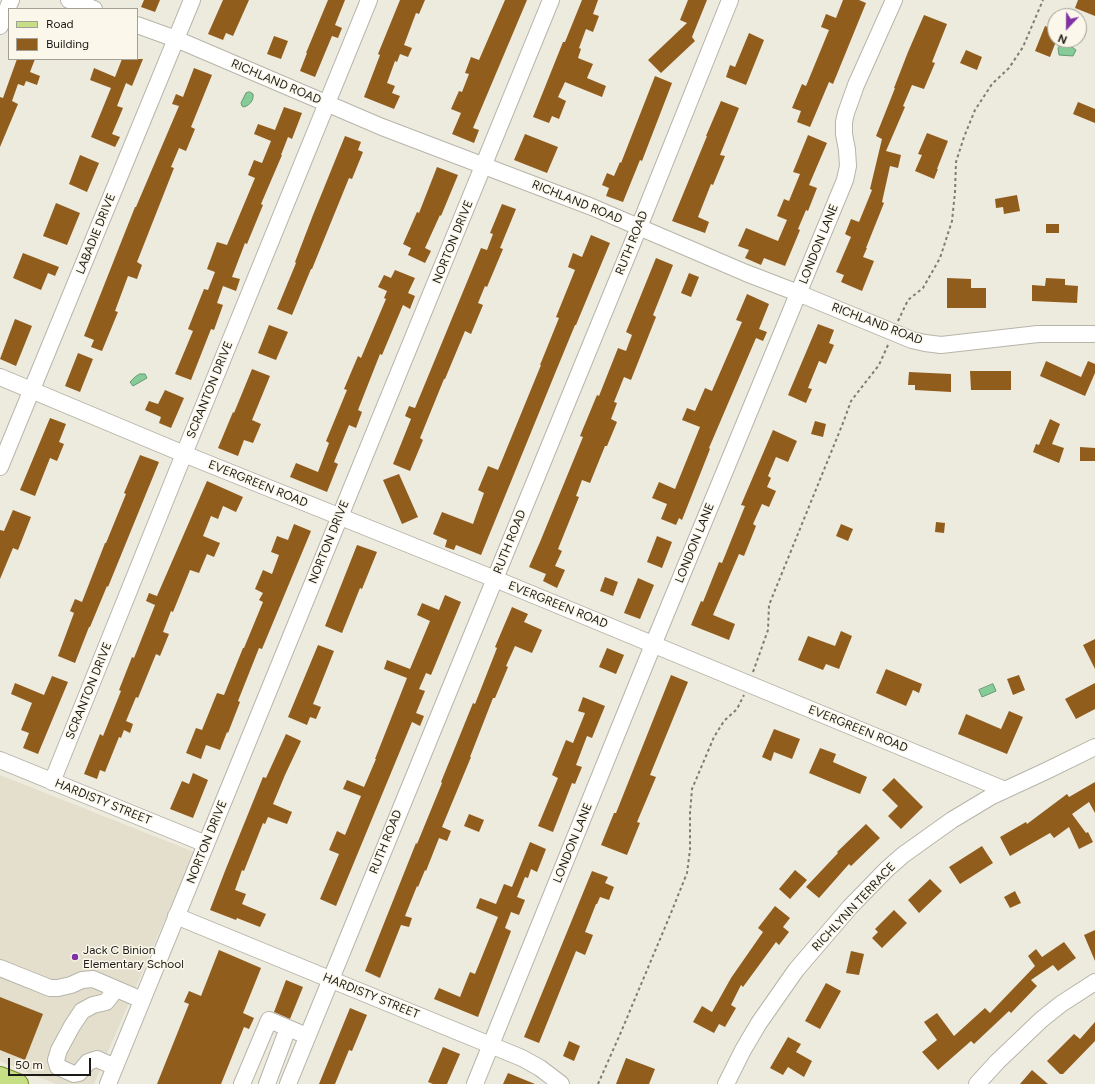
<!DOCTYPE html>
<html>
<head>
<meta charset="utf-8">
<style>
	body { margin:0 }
	#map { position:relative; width:1095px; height:1084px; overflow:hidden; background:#edeade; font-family:Figtree,sans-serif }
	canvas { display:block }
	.legend { position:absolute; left:8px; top:8px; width:130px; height:52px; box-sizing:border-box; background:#fbf8eb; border:1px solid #a19f96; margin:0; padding:5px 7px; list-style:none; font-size:12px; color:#1b1a16 }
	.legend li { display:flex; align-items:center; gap:8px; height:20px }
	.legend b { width:20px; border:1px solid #a19f96 }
	.north { position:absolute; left:1047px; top:8px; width:40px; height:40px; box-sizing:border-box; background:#fbf8eb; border:1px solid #a19f96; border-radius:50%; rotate:202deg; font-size:11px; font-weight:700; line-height:16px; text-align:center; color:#1b1a16 }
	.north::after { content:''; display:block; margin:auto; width:14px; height:18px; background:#8133a4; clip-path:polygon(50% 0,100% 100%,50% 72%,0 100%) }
	.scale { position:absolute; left:8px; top:1058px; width:83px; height:18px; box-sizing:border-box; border:2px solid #1b1a16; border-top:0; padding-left:5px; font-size:12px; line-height:14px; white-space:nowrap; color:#1b1a16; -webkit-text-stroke:3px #fbf8eb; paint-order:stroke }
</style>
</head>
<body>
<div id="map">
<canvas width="1095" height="1084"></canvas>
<ul class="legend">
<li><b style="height:5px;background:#c6df85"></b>Road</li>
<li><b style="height:11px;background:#915d1d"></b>Building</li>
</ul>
<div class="north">N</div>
<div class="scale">50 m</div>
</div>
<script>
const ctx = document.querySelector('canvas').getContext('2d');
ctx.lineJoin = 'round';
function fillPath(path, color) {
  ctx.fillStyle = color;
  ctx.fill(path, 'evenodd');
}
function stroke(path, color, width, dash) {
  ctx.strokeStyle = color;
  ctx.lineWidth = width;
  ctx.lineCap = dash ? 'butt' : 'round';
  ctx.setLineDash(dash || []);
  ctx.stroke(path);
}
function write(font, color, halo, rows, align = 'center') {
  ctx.font = font + ' Figtree,sans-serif';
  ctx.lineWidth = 3;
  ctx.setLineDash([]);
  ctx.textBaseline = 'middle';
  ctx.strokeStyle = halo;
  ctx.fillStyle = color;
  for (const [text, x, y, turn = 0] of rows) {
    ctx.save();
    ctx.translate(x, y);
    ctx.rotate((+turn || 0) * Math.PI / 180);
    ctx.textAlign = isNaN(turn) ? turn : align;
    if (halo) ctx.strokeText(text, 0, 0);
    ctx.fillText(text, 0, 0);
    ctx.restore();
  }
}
fillPath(new Path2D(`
	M0 775 194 852 94 1084H56L0 1061Z`), '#e4dfcc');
const water = new Path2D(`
	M1065 42 1076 50 1073 56 1059 55 1058 48Z
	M250 92 253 94C254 100 250 105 244 107L242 106 241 103 246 93Z
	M140 374H145L147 378 133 386 130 382 135 377Z
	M993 684 996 691 982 697 979 690Z`);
fillPath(water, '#85cc99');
stroke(water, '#659772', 1);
fillPath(new Path2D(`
	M144 0H160L155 12 141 7Z
	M223 0H249L233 36 226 33 223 40 208 34Z
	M328 0H345L335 25 342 28 338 38 332 36 315 77 300 71 307 53H306Z
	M400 0H425L419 14 416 13 404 45 412 48 408 57 400 54 397 62 395 61 387 83 395 86 392 93 400 96 394 109 364 97 380 55 378 54Z
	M505 0H527L473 128 479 130 474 143 452 134 461 113 451 109 459 91 462 92 469 74 465 73 471 57 479 60Z
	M582 0H598L593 14 599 16 593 32 586 29 579 48 581 49 578 58 593 64 587 78 606 86 602 97 565 82 558 97 566 101 559 119 552 116 549 123 533 117 563 42H565Z
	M688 0H707L692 37 695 41 661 73 648 60 687 23 680 20Z
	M843 0H859L866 3 833 84 829 82 810 127 797 122 801 111 792 108 802 84 806 86 829 30 821 27 826 14 836 18Z
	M1078 0H1095V16L1075 8Z
	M924 15 947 24 932 62 935 63 924 89 912 85 903 106 905 107 886 151 901 155 898 168 890 166 882 202 884 203 866 248H867L863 257 874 261 862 291 841 282 844 275 836 272 851 237 845 234 851 219 859 222 872 190 870 189 882 139 876 136 895 88H894L908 52Z
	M1045 26 1055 30V44L1050 57 1035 51Z
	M749 33 764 40 746 85 726 77 730 65 735 67Z
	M274 36 288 41 281 59 267 54Z
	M966 50 982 57 977 70 960 63Z
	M17 59H35L30 72 40 76 37 85 26 81 24 86 18 84 12 101 18 104 0 147V97L3 98Z
	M122 59H143L132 86 126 83 117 106 123 108 112 134 120 137 115 147 91 137 111 88 90 80 94 68 115 77Z
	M194 68 212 75 191 127 195 129 186 151 179 148 171 167 174 168 137 262 142 265 137 279 128 276 115 311 118 312 102 351 91 347 94 340 84 336 135 207H136L179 106 172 104 176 94 183 97Z
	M655 76 672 83 642 161 640 160 623 202 606 196 609 188 602 185 607 173 614 176 620 162 621 163Z
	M721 101 739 108 720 155 725 156 713 185 711 184 698 217 709 222 705 233 672 221 707 136H706Z
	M1078 102 1095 109V123L1073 114Z
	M284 107 302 113 292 139 288 137 281 155H282L261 204 263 205 247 244 245 243 232 277 240 279 236 291 223 286 217 303 223 305 214 330 211 329 191 380 175 374 193 331 188 329 204 289 208 290 215 272 207 269 217 242 227 245 255 178 248 175 254 160 262 163 271 141 254 134 258 124 275 130Z
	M927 133 948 141 937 169H938L934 179 915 171 922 155 918 154Z
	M525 134 558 147 547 173 514 160Z
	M808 135 827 143 809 185 817 188 808 211 806 210 798 229 800 230 785 266 764 258 761 265 745 258 749 250 738 246 746 228 778 241 787 220 777 216 784 199 789 201 800 174 793 172Z
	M345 136 361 142 358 150 363 152 352 179 349 178 312 269H311L292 315 277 309 296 263 295 262 313 215Z
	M80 155 99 163 87 192 69 184Z
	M437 167 458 175 441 216 440 215 425 248 431 251 425 263 408 255 411 248 403 244 417 212 419 213Z
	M1017 195 1020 211 1004 214 1003 207 996 208 995 199Z
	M56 203 80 213 67 245 43 236Z
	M502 204 516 209 500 248 503 249 487 287 485 286 478 303 483 305 471 334 465 331 445 379H444L420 438 423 440 410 471 393 464 411 419 405 416 409 406 415 408 481 248 487 250 493 234 490 233Z
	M1046 224H1059V233H1046Z
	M591 235 610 243 576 325H575L556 371 481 555 456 545 454 550 445 547 447 540 433 534 442 512 473 524 484 493 478 490 488 466 498 470 541 365H540L559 318 556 317 575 270 568 267 573 253 582 257Z
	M23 253 59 267 55 276 48 273 41 290 13 278Z
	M656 258 673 265 653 315 656 317 631 380 624 377 614 402 617 403 611 419 617 422 607 446H605L590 483 582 480 576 496 579 497 558 549 562 551 555 566 565 570 557 588 543 581 546 574 529 567 540 542 583 437 580 436 597 395 599 396 618 348 626 351 632 335 626 332Z
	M395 270 415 278 408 293 415 296 410 309 403 305 382 355 380 354 358 410 362 412 356 428 349 425 334 462 338 464 327 492 290 477 296 463 318 472 329 443 326 441 347 390 344 389 358 356 361 358 386 299 384 298 387 291 378 287 384 275 391 278Z
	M689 273 699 277 691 297 681 293Z
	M947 278 971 279V288H986V308H947Z
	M1046 278 1065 279V285L1078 286 1077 303 1032 301V285L1045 286Z
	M747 294 769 304 759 329 767 332 763 341 756 338 709 448 710 449 682 520 679 518 676 525 661 519 667 504 652 498 659 482 675 489 700 427 682 420 687 408 695 411 705 388 712 391 742 322 736 320Z
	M15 319 32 326 16 366 0 359Z
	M818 324 834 330 829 343 834 345 826 364 819 361 808 388 812 389 806 403 788 395Z
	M269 325 288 332 276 360 258 353Z
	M78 353 93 359 80 392 65 386Z
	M1046 361 1081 377 1088 361 1095 364V373L1085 396 1040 376Z
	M252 369 270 376 252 420 261 424 253 443 244 440 238 456 218 448 233 412 234 413Z
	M970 371H1011V390H971Z
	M909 372 951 374V392L915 390V385H908Z
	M165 390 184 398 171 428 159 423 161 417 145 410 149 401 158 404Z
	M50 418 66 424 59 442 64 444 57 461 50 458 35 496 20 490Z
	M1050 419 1060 424 1052 444 1064 448 1059 463 1033 452 1036 444 1039 445Z
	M815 421 826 424 823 437 811 434Z
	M773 430 797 441 788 462 776 457 768 476 771 478 767 487 776 491 769 507 762 504 753 524 756 526 744 556 739 554 713 615 735 624 729 640 691 625 701 601 703 602 719 562 722 563 745 506 741 505Z
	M1080 447 1095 448V461H1080Z
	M140 455 159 462 108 587 107 586 90 627H89L75 663 58 656 74 613 70 611 75 599 82 602 105 543H106L126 494 124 493Z
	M399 474 418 517 402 524 383 480Z
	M207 481 243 497 236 512 223 506 218 519 211 516 203 536 220 543 214 557 207 554 199 573 190 570 173 612 171 611 163 632 169 634 160 656 156 654 138 698 136 697 126 721 133 724 130 733 124 730 121 738 119 737 105 772 100 770 97 779 84 774 100 734 103 736 121 691 119 690 132 657 134 658 155 605 146 601 149 593 157 596Z
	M13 510 31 517 18 550 13 548 0 579V530L4 531Z
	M936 522 945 523 944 533 935 532Z
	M294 524 311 531 262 649 259 648 238 701 240 702 228 733 227 732 220 750 206 745 201 759 186 753 196 728 202 730 217 693 224 695 243 648H244L263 602 259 600 263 593 255 589 263 570 272 574 279 555 271 552 277 536 288 540Z
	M841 524 853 529 848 541 836 536Z
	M657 536 672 542 662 568 647 562Z
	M357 545 377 552 362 589 360 588 342 633 325 626Z
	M605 577 618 582 613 596 600 591Z
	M638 578 654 585 640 619 624 613Z
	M445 595 461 602 431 675 426 673 419 689 425 691 416 713 424 716 420 726 412 722 336 906 320 899 339 854 329 850 337 831 345 835 361 796 343 789 347 780 364 787 376 759H375L407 678 384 669 387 660 410 669 430 621 417 615 422 603 439 610Z
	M512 607 528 614 524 622 542 630 532 653 515 646 506 666 508 667 495 698H493L470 757H471L442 827 451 831 447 841 439 838 426 871 425 870 418 887 417 886 405 916 412 918 409 927 401 925 380 978 365 971 416 843 417 844 442 783 441 782 454 750 473 703 475 704 497 648 495 647Z
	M841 631 852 636 839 669 826 664 823 670 798 660 808 636 835 646Z
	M1095 639V669L1083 645Z
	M318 645 334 651 313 704 321 707 316 719 310 717 307 725 288 717Z
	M607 648 624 655 616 674 599 667Z
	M886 669 922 684 919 693 913 690 906 706 876 693Z
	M671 675 688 682 650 775 656 777 637 822 640 823 627 855 601 845 614 813H616Z
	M1019 675 1025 690 1013 695 1007 679Z
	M52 676 68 682 38 754 23 748 29 733 21 730 32 703 11 694 15 683 44 695Z
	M1095 683V709L1076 719 1065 699Z
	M583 697 605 706 592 738 587 736 576 765 582 767 575 784 572 783 553 832 538 826 558 778 552 775 566 740 573 743 585 713 578 711Z
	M1009 711 1023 717 1007 754 958 734 966 714 1001 729Z
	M774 729 800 739 792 759 774 752 771 761 762 757Z
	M286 734 301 741 285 775 273 804 292 812 287 824 268 817 265 824 263 823 244 871 242 870 235 890 246 894 242 904 266 914 260 927 237 918 236 920 210 910 225 871 263 777 266 778Z
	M820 748 836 754 833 762 867 777 860 794 809 773Z
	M193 773 208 780 193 818 170 809 182 781 189 784Z
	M894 778 923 807 901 829 888 816 898 806 882 790Z
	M1095 782V813L1089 802 1072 814 1086 833 1088 832 1093 842 1079 849 1069 827 1054 838 1050 833 1010 856 1000 837 1026 822 1027 824 1067 794 1069 797Z
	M469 814 484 820 479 832 464 826Z
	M866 824 880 838 851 866 849 864 819 898 806 887 838 853 837 852Z
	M530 842 546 849 537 872 531 869 528 878 525 877 517 897 525 900 519 915 511 912 505 928 511 931 478 1017 434 999 439 988 460 997 470 972 475 974 498 917 476 908 480 898 496 904 504 884 512 887Z
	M982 846 993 863 960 884 949 867Z
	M795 870 807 880 790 899 779 889Z
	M592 871 608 877 605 883 614 887 609 900 600 897 597 904H596L585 932 593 935 585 955 576 951 539 1043 524 1037Z
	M930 879 942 891 919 913 908 900Z
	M1015 891 1021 903 1010 908 1004 897Z
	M775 906 790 918 783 927 789 932 779 945 776 942 743 987 741 985 731 1005 736 1008 725 1027 719 1024 714 1033 693 1022 702 1006 712 1012 731 978 763 932 758 928Z
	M894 910 907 923 882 948 872 938 878 932 875 929Z
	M1095 930V961L1084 935Z
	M1064 942 1076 958 1058 971 1053 965 1031 980 1037 986 1011 1013 1009 1011 974 1044 971 1041 938 1070 922 1052 937 1040 924 1022 937 1013 954 1036 985 1008 990 1013 1035 966 1028 956 1036 949 1042 957Z
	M219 950 261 968 243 1013 254 1018 249 1029 244 1027 221 1084H157L189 1004 184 1002 189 991 201 996Z
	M851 951 864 954 859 975 846 973Z
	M286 980 303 987 290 1019 274 1012Z
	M826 983 841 991 820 1029 805 1021Z
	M0 997 43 1014 25 1060 0 1050Z
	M350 1008 367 1015 352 1051 349 1050 335 1084H319Z
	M1095 1022V1041L1063 1074H1060L1047 1061 1074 1034 1080 1039Z
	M788 1037 801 1044 796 1052 812 1061 804 1077 788 1067 783 1075 770 1068Z
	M569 1041 580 1046 574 1061 563 1056Z
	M443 1047 460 1054 447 1084H433L428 1082Z
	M626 1058 655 1069 649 1084H616Z
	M1032 1070 1048 1084H1020Z
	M508 1073 535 1084H503Z`), '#915d1d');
const minor = new Path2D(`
	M69 0 94 9
	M137 25 176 39 382 127 592 207 746 273 798 293 912 340 925 343 941 345 1038 334H1095
	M0 26 11 0
	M0 377 184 454 495 579 1005 790
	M0 467 192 0
	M0 760 206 844
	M52 782 184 454 369 0
	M176 916 522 1058 540 1068 561 1084
	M0 968 50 988H58L71 985 82 980 93 979 142 1000
	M115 1067 97 1059 88 1062 79 1073 74 1074 58 1067 56 1060 59 1050 72 1026 82 1011 93 1005 106 1002 116 989
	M108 1084 551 0
	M242 1084 269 1020 307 1036
	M267 1084 288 1028
	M288 1084 639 227 730 0
	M475 1084 653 645 845 180 848 166 847 150 844 134V122L846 113 856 85 894 0
	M726 1084 743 1050 759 1023 796 970 850 907 887 869 903 855 952 820 992 796 1046 771 1095 747
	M977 1084 997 1062 1041 1020 1061 1004 1095 982`);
const major = new Path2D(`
	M0 1077 18 1084`);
stroke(minor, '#b7b5a9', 18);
stroke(major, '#718c29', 22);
stroke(new Path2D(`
	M898 321 908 300 923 288 940 258 952 221 955 192 956 162 964 137 975 110 992 84 1009 68 1023 47 1043 0
	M753 672 768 630 769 605 843 423 851 401 879 365 888 345
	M598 1084 621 1032 671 913 687 873 690 850V813L692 789 714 737 724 721 737 709 744 695`), '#7e7c74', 2, [3, 3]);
stroke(minor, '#fff', 16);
stroke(major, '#c6df85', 20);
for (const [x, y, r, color] of [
	[75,957,4,"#8133a4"]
]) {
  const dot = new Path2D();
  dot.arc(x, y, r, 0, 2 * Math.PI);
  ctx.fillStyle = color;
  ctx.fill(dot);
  stroke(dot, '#fbf8eb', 1.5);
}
write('12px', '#1b1a16', '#fbf8eb', [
	["RICHLAND ROAD",276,82,23],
	["RICHLAND ROAD",577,202,22],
	["LABADIE DRIVE",96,234,-68],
	["NORTON DRIVE",453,242,-68],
	["RUTH ROAD",632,243,-68],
	["LONDON LANE",819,244,-68],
	["RICHLAND ROAD",877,324,21],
	["SCRANTON DRIVE",210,390,-68],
	["EVERGREEN ROAD",258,484,22],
	["NORTON DRIVE",329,542,-68],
	["RUTH ROAD",510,542,-68],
	["LONDON LANE",695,543,-68],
	["EVERGREEN ROAD",558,605,22],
	["SCRANTON DRIVE",89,691,-68],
	["EVERGREEN ROAD",858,729,22],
	["HARDISTY STREET",103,802,22],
	["NORTON DRIVE",207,842,-68],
	["RUTH ROAD",386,842,-68],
	["LONDON LANE",573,843,-68],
	["RICHLYNN TERRACE",854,907,-47],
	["HARDISTY STREET",371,996,22]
]);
write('12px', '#1b1a16', '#fbf8eb', [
	["Jack C Binion",83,950],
	["Elementary School",83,964]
], 'left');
</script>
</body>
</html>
